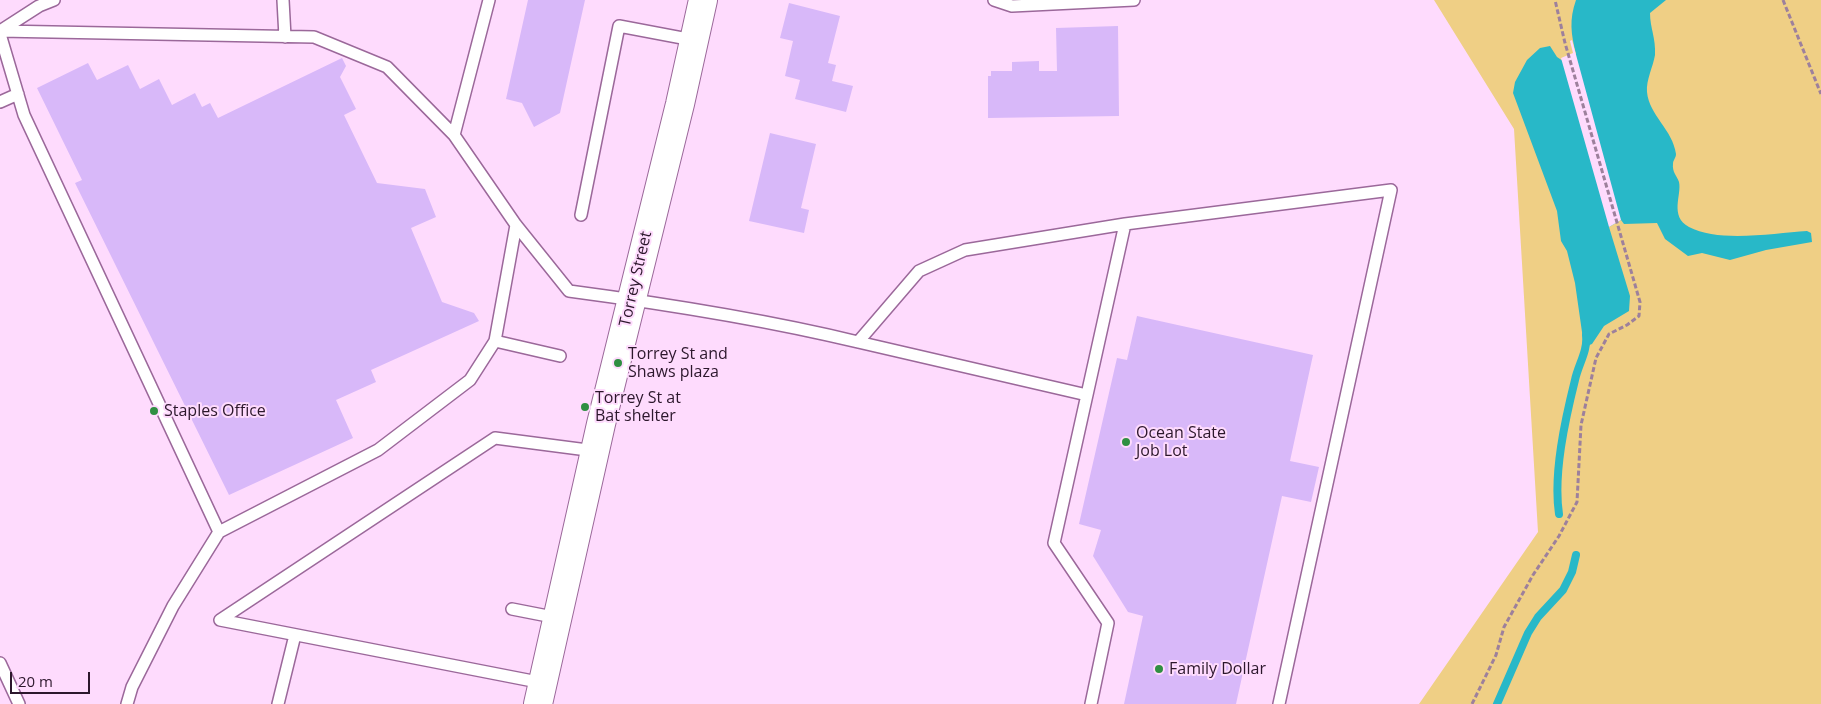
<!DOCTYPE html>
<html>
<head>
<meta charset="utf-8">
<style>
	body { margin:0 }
	#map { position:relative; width:1821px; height:704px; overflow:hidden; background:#fedbfd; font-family:"Open Sans",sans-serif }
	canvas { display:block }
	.scale { position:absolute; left:10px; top:672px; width:80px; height:22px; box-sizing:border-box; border:2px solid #2c172c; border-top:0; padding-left:6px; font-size:15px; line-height:18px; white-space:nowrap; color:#2c172c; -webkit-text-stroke:4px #fedbfd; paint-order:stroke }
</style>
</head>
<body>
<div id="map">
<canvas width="1821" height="704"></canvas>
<div class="scale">20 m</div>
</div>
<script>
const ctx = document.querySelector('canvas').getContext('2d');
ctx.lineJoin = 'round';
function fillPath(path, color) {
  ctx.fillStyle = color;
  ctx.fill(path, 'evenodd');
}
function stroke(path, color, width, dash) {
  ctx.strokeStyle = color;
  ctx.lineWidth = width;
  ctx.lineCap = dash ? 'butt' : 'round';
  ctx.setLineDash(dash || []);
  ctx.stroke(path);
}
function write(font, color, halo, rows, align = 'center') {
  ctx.font = font + ' "Open Sans",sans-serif';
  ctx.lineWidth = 4;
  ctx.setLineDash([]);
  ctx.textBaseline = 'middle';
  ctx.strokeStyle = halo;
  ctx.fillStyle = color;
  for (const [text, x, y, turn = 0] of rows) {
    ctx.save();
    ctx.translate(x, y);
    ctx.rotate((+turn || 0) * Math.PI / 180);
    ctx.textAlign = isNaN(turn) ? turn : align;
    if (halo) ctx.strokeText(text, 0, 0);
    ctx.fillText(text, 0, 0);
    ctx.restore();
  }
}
fillPath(new Path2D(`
	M1434 0H1821V704H1419L1538 532 1514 129Z`), '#efcf85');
fillPath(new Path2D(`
	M1576 0H1666L1650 13C1650 28 1656 38 1655 55 1653 67 1646 80 1647 92 1649 115 1673 130 1676 154 1676 158 1673 160 1673 164 1672 172 1677 176 1679 182 1682 195 1669 216 1689 227 1719 243 1774 233 1807 231L1811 233 1812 242 1766 250 1730 260 1702 253 1688 256 1665 239 1657 223 1624 224 1621 220 1609 227 1630 296 1629 311 1604 326 1592 344 1587 346 1583 339 1575 283 1567 251 1561 241 1557 211 1513 93 1515 82 1527 60 1540 48 1550 46 1557 57 1563 61 1576 54C1571 34 1569 20 1576 0Z`), '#28b8c8');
fillPath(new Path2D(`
	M1572 40 1621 220 1609 227 1561 58 1573 53 1570 41Z`), '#fedbfd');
stroke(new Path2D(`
	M1559 514C1553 474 1565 420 1575 380 1578 365 1588 351 1586 335
	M1497 704 1528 633 1538 617 1563 590 1572 572 1576 555`), '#28b8c8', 8);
fillPath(new Path2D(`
	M528 0H585L560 113 534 127 522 103 506 99Z
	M789 3 840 16 828 63 836 65 832 81 853 86 846 112 795 99 800 80 785 76 793 41 780 38Z
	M1118 26 1119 116 988 118V76H991V71H1012V62L1039 61V71H1057L1056 28Z
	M342 58 346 66 340 77 356 109 344 115 377 183 425 189 436 217 411 228 442 302 474 313 479 321 371 370 376 382 336 400 353 438 229 495 75 183 82 180 37 88 88 63 97 80 128 65 140 89 159 79 172 105 195 93 202 107 210 103 218 118Z
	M770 133 816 144 801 208 809 210 804 233 749 221Z
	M1137 316 1313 355 1290 461 1319 467 1311 502 1282 496 1236 704H1124L1143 616 1128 612 1093 556 1101 530 1079 524 1117 358 1127 360Z`), '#d8b8f9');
const service = new Path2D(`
	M283 0 285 37
	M994 0 1012 6 1134 0
	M0 31 314 37 387 67 454 135 516 225 569 291C667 304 763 319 858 342L919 271 965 250 1125 224 1054 543 1108 623 1091 704
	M0 31 39 6 54 0
	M0 34 24 115 219 532
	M0 102 18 94
	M454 135 489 0
	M581 215 619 26 693 40
	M1125 224 1391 190 1279 704
	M495 341 560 356
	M858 342 1087 395
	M512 609 558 618
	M0 663 19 704
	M543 683 220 620 495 438 595 451
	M127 704 132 687 173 606 219 532 378 450 470 380 495 341 516 225
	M278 704 295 635`);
const secondary = new Path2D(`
	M538 704 601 424 680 104 703 0`);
stroke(service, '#9b689a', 14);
stroke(secondary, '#9b689a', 30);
stroke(new Path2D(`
	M1783 0 1821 94
	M1472 704 1496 655 1504 627 1533 575 1559 536 1577 502 1581 425 1596 358 1609 334 1627 325 1639 316 1640 302 1565 43 1555 0`), '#9d809c', 3, [5, 2.5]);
stroke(service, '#fff', 11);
stroke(secondary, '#fff', 28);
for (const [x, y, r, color] of [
	[618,363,5,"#2f8f42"],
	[585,407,5,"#2f8f42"],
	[154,411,5,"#2f8f42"],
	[1126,442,5,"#2f8f42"],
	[1159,669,5,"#2f8f42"]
]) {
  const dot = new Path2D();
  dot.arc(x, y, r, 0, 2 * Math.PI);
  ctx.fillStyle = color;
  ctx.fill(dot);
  stroke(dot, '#fedbfd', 2);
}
write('16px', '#2c172c', '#fedbfd', [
	["Torrey Street",636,279,-77]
]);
write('16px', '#2c172c', '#fedbfd', [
	["Torrey St and",628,354],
	["Shaws plaza",628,372],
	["Torrey St at",595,398],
	["Bat shelter",595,416],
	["Staples Office",164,411],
	["Ocean State",1136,433],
	["Job Lot",1136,451],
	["Family Dollar",1169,669]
], 'left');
</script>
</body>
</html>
